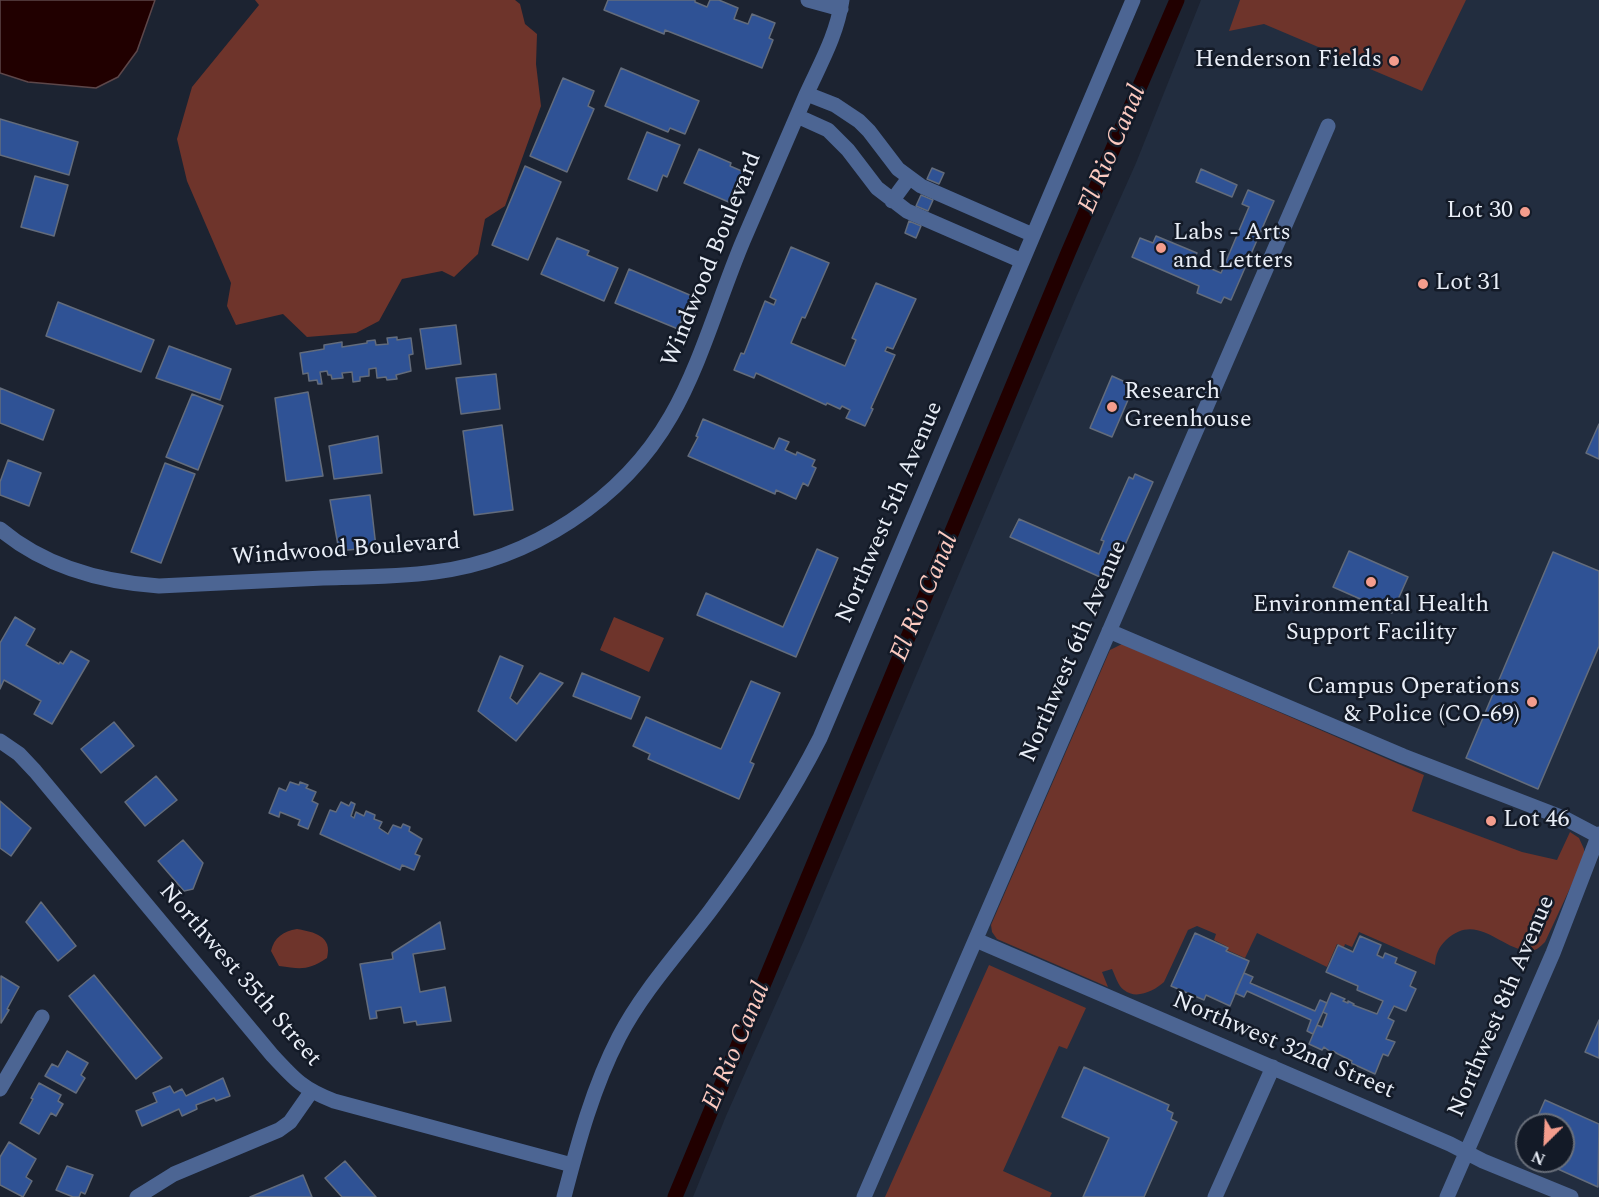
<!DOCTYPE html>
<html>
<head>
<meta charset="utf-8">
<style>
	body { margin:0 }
	#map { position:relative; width:1599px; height:1197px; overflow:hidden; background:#1c2331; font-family:Spectral,serif }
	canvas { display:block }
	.north { position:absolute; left:1515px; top:1113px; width:60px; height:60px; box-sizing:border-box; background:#131a27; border:2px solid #696f7a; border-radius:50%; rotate:204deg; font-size:16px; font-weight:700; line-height:24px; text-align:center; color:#e9eef7 }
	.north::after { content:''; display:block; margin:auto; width:21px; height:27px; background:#f49d8d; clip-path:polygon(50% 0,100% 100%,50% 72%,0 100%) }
</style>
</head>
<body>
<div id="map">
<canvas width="1599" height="1197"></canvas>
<div class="north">N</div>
</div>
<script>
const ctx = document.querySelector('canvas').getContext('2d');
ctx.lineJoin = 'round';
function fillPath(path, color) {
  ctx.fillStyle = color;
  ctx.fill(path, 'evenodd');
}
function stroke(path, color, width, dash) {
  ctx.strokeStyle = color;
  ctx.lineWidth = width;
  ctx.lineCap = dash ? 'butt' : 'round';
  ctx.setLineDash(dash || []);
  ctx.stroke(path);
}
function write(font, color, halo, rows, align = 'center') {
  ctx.font = font + ' Spectral,serif';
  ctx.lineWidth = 5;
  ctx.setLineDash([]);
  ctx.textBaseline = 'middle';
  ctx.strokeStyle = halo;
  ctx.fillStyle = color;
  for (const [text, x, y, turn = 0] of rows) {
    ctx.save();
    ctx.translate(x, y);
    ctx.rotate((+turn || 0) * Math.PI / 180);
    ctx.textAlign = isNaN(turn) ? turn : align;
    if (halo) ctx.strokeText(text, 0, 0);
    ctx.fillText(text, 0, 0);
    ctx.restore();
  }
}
fillPath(new Path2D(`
	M1201 0H1599V1197H693L726 1116 805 938 1077 295 1136 163ZM1527 1125H1563V1161H1527Z`), '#222d3f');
fillPath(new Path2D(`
	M255 0H515L520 4 525 24 537 34 536 64 541 106 505 206 485 219 478 254 454 277 442 271 402 279 379 321 356 333 307 337 283 314 236 325 227 306 231 283 187 181 177 139 192 87 259 5Z
	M1240 0H1466L1422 91 1264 24 1229 31Z
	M614 617 664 638 649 672 600 650Z
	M1122 644 1424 775 1412 811 1522 852 1557 860 1570 832 1579 838 1584 849V858L1545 942C1540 947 1536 951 1529 951 1500 949 1477 911 1446 940 1438 948 1436 954 1435 965L1359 932 1352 947 1345 944 1344 947 1337 944 1327 967 1257 933 1245 958 1227 950 1228 947 1214 940 1216 934 1197 926 1188 930 1164 982C1154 991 1136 1000 1124 990 1118 986 1115 975 1112 969L1102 972 1108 987 997 939 992 932 991 925 1110 650Z
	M297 929C314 932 333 936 327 958 307 971 301 969 279 966L271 951C274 938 283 931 297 929Z
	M989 965 1086 1008 1067 1049 1059 1046 1003 1171 1052 1193 1050 1197H885Z`), '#6e342b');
const water = new Path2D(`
	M0 0H155L137 51 118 77 96 88 28 82 0 73Z`);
fillPath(water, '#210000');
stroke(water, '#5d474a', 1.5);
stroke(new Path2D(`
	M675 1197 1068 253 1177 0`), '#210000', 15);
const building = new Path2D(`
	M608 0H695V2L707 7 710 0H719L738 8 734 19 748 24 752 14 775 23 769 38 773 40 762 68 665 30 664 34 604 10Z
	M621 68 699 101 685 134 670 128 668 132 605 106Z
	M563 78 594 91 588 106 594 109 567 172 530 156Z
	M0 119 78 142 69 175 0 155Z
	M647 132 680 145 667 177 663 175 657 191 628 179Z
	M699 149 731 163 730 166 744 172 731 203 684 183Z
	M525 166 561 182 528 260 492 245Z
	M932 168 944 173 939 184 927 179Z
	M1201 169 1237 185 1232 197 1196 182Z
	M35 176 68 185 54 236 21 227Z
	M1248 190 1274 201 1231 300 1224 297 1221 303 1197 293 1199 286 1132 257 1140 238 1153 243 1156 236 1197 253 1193 261 1221 273 1249 207 1242 204Z
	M921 195 933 200 928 211 916 206Z
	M909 221 921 226 916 238 905 233Z
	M557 238 589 251 587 255 618 268 604 301 541 274Z
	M791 247 829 263 805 318 802 317 791 343 845 366 856 340 852 338 876 283 916 299 893 349 887 347 885 351 895 355 871 408 873 409 865 426 846 418 850 410 842 406 840 409 827 403 826 405 756 373 754 378 734 370 741 353 744 354 765 301 774 305 776 300 770 297Z
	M629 269 692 296 678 329 615 303Z
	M58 302 154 340 141 372 46 336Z
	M456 325 461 364 426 369 420 329Z
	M397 337V340L411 338 413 354 409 355 411 371 396 375 397 379 387 380 386 377 377 378 376 368 369 369V376L360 377V381L353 382 352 372 342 373 343 378 332 379 331 375H328L327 371 320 372 322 384H318L317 380 309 381 308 373 303 374 300 353 324 349V345L342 342V347L367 343V341L375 340 376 345 388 344 387 338Z
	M169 346 231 369 220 400 156 378Z
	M496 374 500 409 461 414 456 378Z
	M1112 376 1134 386 1112 437 1090 428Z
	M0 388 54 410 43 440 0 423Z
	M308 392 323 476 286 481 275 398Z
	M192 394 223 406 198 470 166 457Z
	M703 419 774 449 779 438 789 442 785 450 796 455 797 452 815 460 812 466 816 468 808 486 803 483 796 499 776 490 775 494 688 456 698 437 696 436Z
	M1599 424V459L1586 453Z
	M502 425 513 510 474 515 463 431Z
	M378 436 382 473 334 479 329 446Z
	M8 460 41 473 29 506 0 495V482Z
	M165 463 195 474 161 563 131 552Z
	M1135 474 1153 482 1109 581 1010 537 1019 519 1099 554 1104 541 1101 540 1129 477 1133 479Z
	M370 495 376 547 339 551 330 500Z
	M817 549 838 558 796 657 697 615 706 593 783 627Z
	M1349 551 1408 577 1392 613 1333 587Z
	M1553 552 1599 571V646L1538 789 1466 758Z
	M15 617 35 629 26 645 59 664 60 662 63 664 71 651 89 661 52 724 34 714 41 701 4 680 0 689V643Z
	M500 656 523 666 510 698 517 704 540 673 563 683 516 741 478 711Z
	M582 673 640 697 631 719 573 696Z
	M751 681 780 693 750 762 754 764 739 799 648 759 650 754 633 746 646 717 721 749Z
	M114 722 134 746 101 773 81 749Z
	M156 776 177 800 145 826 125 802Z
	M290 782 299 785 300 782 308 785 306 788 316 792 312 801 318 804 308 829 298 825 300 820 280 812 279 817 269 813 279 788 286 791Z
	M0 801 31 828 11 856 0 848Z
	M341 802 349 806 351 802 355 804 351 816 354 818 356 812 364 816 366 811 375 815 374 819 382 822 379 828 388 834 393 825 401 828 403 824 410 827 409 831 422 839 415 854 420 856 414 870 402 865 400 870 320 834 330 810 336 812Z
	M183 840 203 863 193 889 184 891 158 861Z
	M41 902 76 946 58 961 26 922Z
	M440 922 445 949 413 954 420 992 445 987 451 1021 417 1025 416 1021 404 1023 401 1007 376 1011 377 1018 370 1019 360 964 393 959 392 953Z
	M1195 933 1228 948 1226 951 1249 961 1230 1006 1206 995 1204 1000 1171 986Z
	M1360 936 1381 945 1377 955 1383 958 1385 953 1397 958 1395 963 1416 972 1410 986 1416 989 1406 1011 1394 1006 1388 1018 1394 1021 1386 1039 1395 1042 1388 1056 1383 1054 1375 1074 1351 1063 1352 1061 1338 1054 1333 1051 1332 1053 1324 1047 1322 1050 1309 1044 1317 1025 1322 1027 1327 1014 1323 1012 1331 993 1345 999 1343 1001 1348 1003V1001L1354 1004 1353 1005 1377 1014 1383 1001 1357 990 1358 986 1326 972 1338 945 1353 952Z
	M1244 973 1253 977 1250 983 1315 1011 1320 1000 1327 1003 1313 1034 1307 1031 1311 1020 1247 991 1244 997 1235 993Z
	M94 975 162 1058 136 1079 69 996Z
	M1 976 19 987 7 1009 9 1010 1 1023Z
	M1599 1020V1058L1585 1052Z
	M67 1051 88 1063 81 1075 85 1078 76 1093 45 1076 52 1064 58 1067Z
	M1084 1067 1169 1105 1167 1110 1173 1113 1171 1119 1177 1122 1144 1197H1083L1109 1138 1062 1117Z
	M223 1078 230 1096 216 1101 214 1098 196 1105 197 1109 182 1116 179 1109 142 1126 136 1111 157 1102 153 1093 170 1086 174 1093 182 1089 186 1096Z
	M39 1083 61 1095 58 1101 63 1104 56 1116 51 1113 39 1134 20 1123 33 1099 31 1098Z
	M1545 1100 1599 1124 1598 1187 1540 1161H1563V1125H1534Z
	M9 1142 36 1159 26 1177 32 1181 23 1197 0 1185V1157Z
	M345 1161 376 1197H342L325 1178Z
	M67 1166 93 1175 85 1194 81 1192 79 1197H73L56 1190Z
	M303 1175 312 1197H250Z`);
fillPath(building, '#2f5295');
stroke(building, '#636c7c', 1.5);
stroke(new Path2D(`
	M808 0 841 9
	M807 94 835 105 859 121 869 131 898 169 921 186 1033 235
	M797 116 828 130 848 150 877 188 907 211 1022 261
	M892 201 909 178
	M0 529C45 567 102 582 159 586 213 583 268 581 323 578 360 577 398 577 435 572 530 560 623 500 671 416 701 364 719 298 743 241 764 193 785 144 806 95 820 64 837 35 842 0
	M1109 631 1403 756 1566 819 1598 836
	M0 741 19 754 35 771 272 1055C295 1080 303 1089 334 1101L572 1165
	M976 940 1450 1144 1483 1161 1571 1197
	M0 1089 42 1017
	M137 1197 174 1174 279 1130 290 1122 311 1092
	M564 1197C578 1143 593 1087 619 1037 643 991 679 952 710 911 751 856 789 799 820 738L1133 0
	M864 1197 1328 126
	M1215 1197 1273 1067
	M1447 1197 1553 953 1599 834`), '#4c6593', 15);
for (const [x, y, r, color] of [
	[1394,61,6,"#f49d8d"],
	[1525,212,6,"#f49d8d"],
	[1161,248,6,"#f49d8d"],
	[1423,284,6,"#f49d8d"],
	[1112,407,6,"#f49d8d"],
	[1371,582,6,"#f49d8d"],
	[1532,702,6,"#f49d8d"],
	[1491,821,6,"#f49d8d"]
]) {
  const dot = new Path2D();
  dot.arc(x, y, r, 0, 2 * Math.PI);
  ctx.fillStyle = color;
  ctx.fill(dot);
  stroke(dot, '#131a27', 2);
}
write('24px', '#e9eef7', '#131a27', [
	["Henderson Fields",1382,61,"right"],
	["Lot 30",1513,212,"right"],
	["Labs - Arts",1173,234],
	["and Letters",1173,262],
	["Lot 31",1435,284],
	["Research",1124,393],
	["Greenhouse",1124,421],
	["Environmental Health",1371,606,"center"],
	["Support Facility",1371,634,"center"],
	["Campus Operations",1520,688,"right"],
	["& Police (CO-69)",1520,716,"right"],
	["Lot 46",1503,821]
], 'left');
write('24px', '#e9eef7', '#131a27', [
	["Windwood Boulevard",713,260,-68],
	["Northwest 5th Avenue",891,513,-67],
	["Windwood Boulevard",346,551,-4],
	["Northwest 6th Avenue",1075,652,-67],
	["Northwest 35th Street",239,976,49],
	["Northwest 8th Avenue",1503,1007,-67],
	["Northwest 32nd Street",1283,1047,23]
]);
write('italic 26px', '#fccac0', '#131a27', [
	["El Rio Canal",1114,150,-67],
	["El Rio Canal",926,598,-67],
	["El Rio Canal",738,1047,-67]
]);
</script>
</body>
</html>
